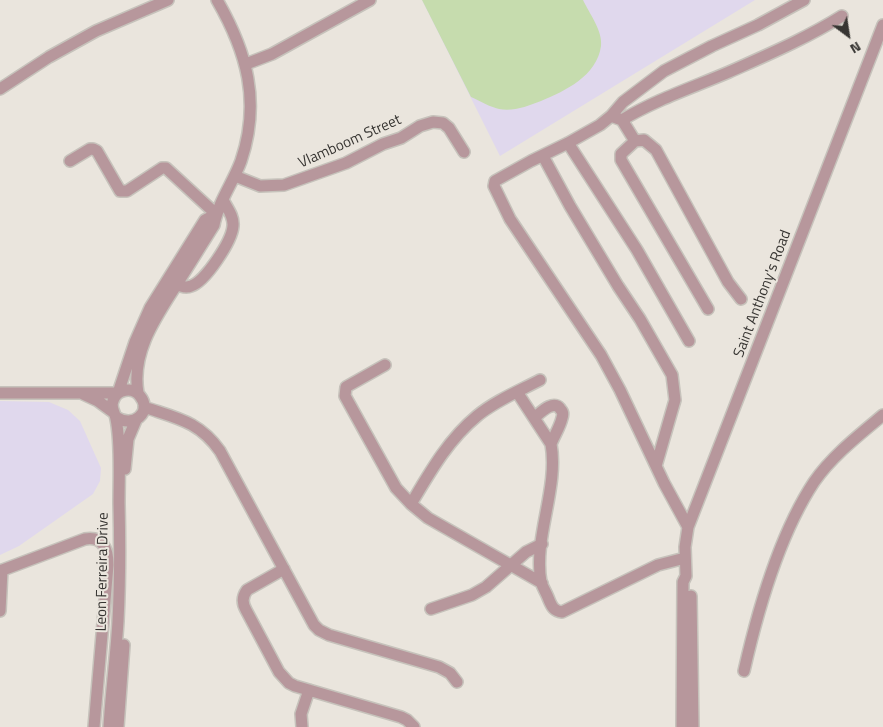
<!DOCTYPE html>
<html>
<head>
<meta charset="utf-8">
<style>
	body { margin:0 }
	#map { position:relative; width:883px; height:727px; overflow:hidden; background:#eae5dd; font-family:"Titillium Web",sans-serif }
	canvas { display:block }
	.north { position:absolute; left:823px; top:10px; width:50px; height:50px; -webkit-text-stroke:4px #eae5dd; paint-order:stroke; rotate:149deg; font-size:14px; font-weight:700; line-height:20px; text-align:center; color:#373532 }
	.north::after { content:''; display:block; margin:auto; width:18px; height:22px; background:#373532; clip-path:polygon(50% 0,100% 100%,50% 72%,0 100%) }
</style>
</head>
<body>
<div id="map">
<canvas width="883" height="727"></canvas>
<div class="north">N</div>
</div>
<script>
const ctx = document.querySelector('canvas').getContext('2d');
ctx.lineJoin = 'round';
function fillPath(path, color) {
  ctx.fillStyle = color;
  ctx.fill(path, 'evenodd');
}
function stroke(path, color, width, dash) {
  ctx.strokeStyle = color;
  ctx.lineWidth = width;
  ctx.lineCap = dash ? 'butt' : 'round';
  ctx.setLineDash(dash || []);
  ctx.stroke(path);
}
function write(font, color, halo, rows, align = 'center') {
  ctx.font = font + ' "Titillium Web",sans-serif';
  ctx.lineWidth = 4;
  ctx.setLineDash([]);
  ctx.textBaseline = 'middle';
  ctx.strokeStyle = halo;
  ctx.fillStyle = color;
  for (const [text, x, y, turn = 0] of rows) {
    ctx.save();
    ctx.translate(x, y);
    ctx.rotate((+turn || 0) * Math.PI / 180);
    ctx.textAlign = isNaN(turn) ? turn : align;
    if (halo) ctx.strokeText(text, 0, 0);
    ctx.fillText(text, 0, 0);
    ctx.restore();
  }
}
fillPath(new Path2D(`
	M422 0H755L500 156Z
	M0 401 49 402 68 410 80 421 101 468 100 481 93 494 19 546 0 555Z`), '#e0d8ed');
fillPath(new Path2D(`
	M422 0H583C589 13 603 31 601 46 597 76 565 91 541 101 528 106 513 112 499 109 490 107 480 101 471 97Z`), '#c6dcae');
const minor = new Path2D(`
	M246 64 272 54 370 0
	M0 89 49 57 96 31 168 0
	M611 116 622 120C655 100 694 87 729 72 767 55 807 38 842 16
	M622 120 635 141 621 154V160L708 309
	M635 141 644 140 656 150 728 282 741 299
	M568 143 637 250 689 341
	M543 156 570 206 618 286 640 319 672 375 675 400 656 466
	M70 161 90 149H93L97 151 120 191H127L162 168H166L216 214
	M235 176 260 186 284 185 346 163 383 144 401 138 420 126 433 122 443 123 449 128 464 152
	M173 281C177 285 185 289 191 286 205 282 232 241 233 226 234 216 227 208 223 200
	M385 365 346 387 345 396 396 488 411 504
	M540 380C519 391 495 401 477 416 448 440 430 472 411 504L428 518 542 583
	M517 392 551 444C559 488 533 538 541 582 543 588 547 594 549 600 552 607 554 611 562 612L658 565 685 558
	M0 393H118L135 342 150 308 205 220 216 214
	M138 393C131 352 156 317 177 284 190 264 202 244 214 225 218 202 233 183 241 161 261 102 247 52 217 0
	M83 394 98 401 113 412
	M144 407C176 418 199 421 220 451L314 625 319 630 329 635 439 667 450 673 457 682
	M534 418C540 413 554 398 561 410 563 412 563 415 562 418 560 427 554 436 551 444
	M125 469 128 439 136 420
	M688 527 664 483 620 390 601 355 510 219 494 186 495 181 531 161 568 143 600 125 611 116 623 102 664 71 712 46 758 25 804 0
	M284 569 247 590C242 597 242 603 246 610L279 672 289 683 295 686 401 717 407 720 414 727
	M0 571 85 539C103 536 108 549 108 565L94 727
	M691 596 693 727
	M431 609 472 595 486 587 526 552 542 544
	M0 611 2 570
	M744 671C758 609 779 535 814 482 832 456 859 435 883 415
	M109 727C111 692 116 656 118 621 120 581 120 542 119 503 119 477 121 443 116 419 115 412 110 408 113 401 116 389 133 386 140 396 153 412 133 429 116 417
	M118 727 124 645
	M302 727 301 714 309 690
	M682 727 683 582 686 576 685 547 688 527 883 25`);
stroke(minor, '#c6c2bb', 14);
stroke(minor, '#b7979c', 11);
write('15px', '#373532', '#eae5dd', [
	["Vlamboom Street",350,142,-24],
	["Saint Anthony's Road",763,294,-69],
	["Leon Ferreira Drive",103,572,-89]
]);
</script>
</body>
</html>
